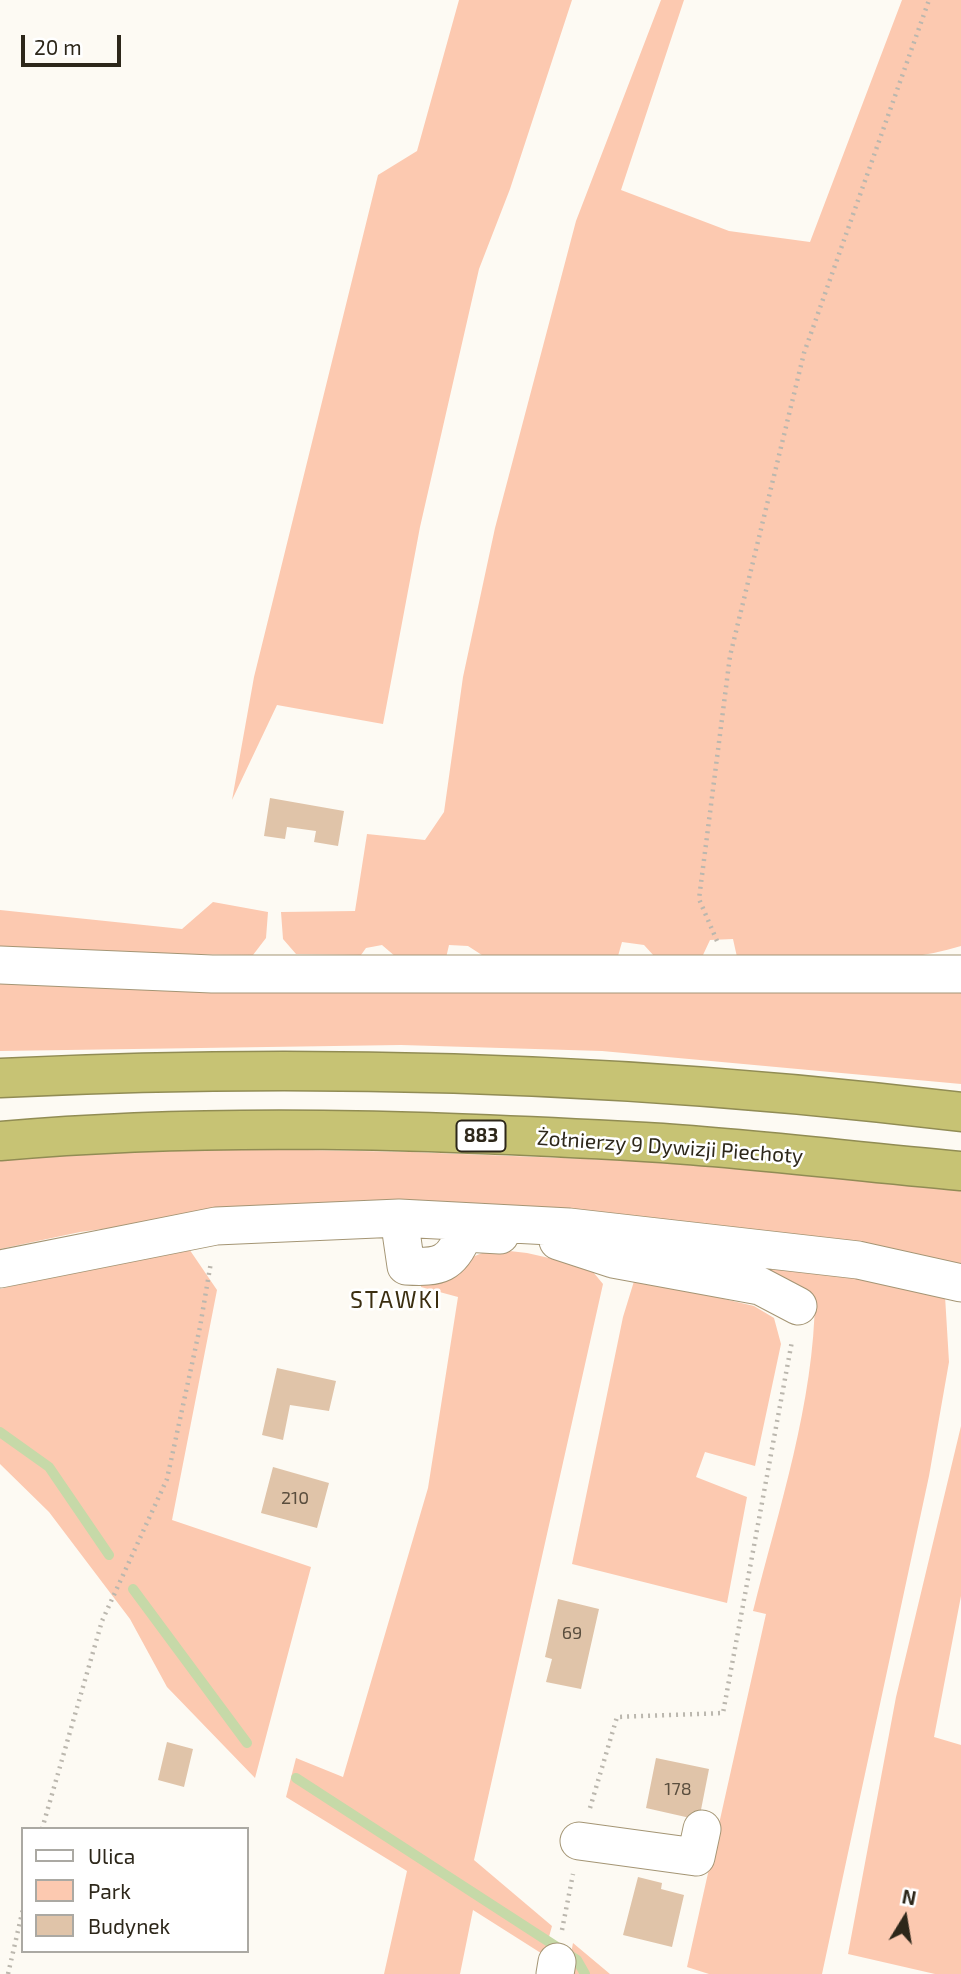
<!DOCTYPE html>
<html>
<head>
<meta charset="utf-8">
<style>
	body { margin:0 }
	#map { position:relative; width:961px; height:1974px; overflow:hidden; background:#fdfaf3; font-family:"Exo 2",sans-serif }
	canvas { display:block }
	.legend { position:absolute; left:21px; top:1827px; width:228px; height:126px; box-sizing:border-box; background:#fff; border:2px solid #aba9a3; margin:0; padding:9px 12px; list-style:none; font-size:21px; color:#2d271a }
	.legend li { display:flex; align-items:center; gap:14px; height:35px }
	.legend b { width:35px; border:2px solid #aba9a3 }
	.north { position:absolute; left:870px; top:1883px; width:70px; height:70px; -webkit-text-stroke:5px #fff; paint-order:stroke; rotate:11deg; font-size:19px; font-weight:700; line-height:28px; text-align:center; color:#2d271a }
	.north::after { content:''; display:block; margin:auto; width:24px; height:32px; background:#2d271a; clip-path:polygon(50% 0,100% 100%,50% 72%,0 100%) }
	.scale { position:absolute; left:21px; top:35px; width:100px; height:32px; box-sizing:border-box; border:4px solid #2d271a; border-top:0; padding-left:9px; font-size:21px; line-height:24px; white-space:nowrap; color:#2d271a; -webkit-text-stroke:5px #fff; paint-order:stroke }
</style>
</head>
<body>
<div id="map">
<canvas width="961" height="1974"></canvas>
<ul class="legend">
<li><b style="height:9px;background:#fff"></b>Ulica</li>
<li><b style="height:19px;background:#fcc9b0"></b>Park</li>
<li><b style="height:19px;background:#e0c4a9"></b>Budynek</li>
</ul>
<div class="north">N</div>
<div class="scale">20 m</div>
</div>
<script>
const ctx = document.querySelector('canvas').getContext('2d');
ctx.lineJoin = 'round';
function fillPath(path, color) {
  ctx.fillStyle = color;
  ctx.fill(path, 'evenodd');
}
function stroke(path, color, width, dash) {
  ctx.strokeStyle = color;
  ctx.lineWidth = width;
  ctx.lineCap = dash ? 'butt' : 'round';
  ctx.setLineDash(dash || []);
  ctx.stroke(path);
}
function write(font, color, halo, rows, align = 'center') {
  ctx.font = font + ' "Exo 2",sans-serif';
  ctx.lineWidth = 5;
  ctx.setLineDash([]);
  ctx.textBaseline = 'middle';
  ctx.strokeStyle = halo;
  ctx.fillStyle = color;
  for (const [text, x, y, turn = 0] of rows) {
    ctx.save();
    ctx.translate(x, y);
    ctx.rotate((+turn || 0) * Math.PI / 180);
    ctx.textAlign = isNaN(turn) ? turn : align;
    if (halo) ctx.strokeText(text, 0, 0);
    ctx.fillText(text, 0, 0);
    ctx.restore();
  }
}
fillPath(new Path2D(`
	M459 0H572L510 189 479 269 420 527 383 724 277 705 232 800 254 677 378 175 417 151Z
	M661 0H684L621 190 729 231 810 242 902 0H961V946C891 968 810 958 737 957L733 939 710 940 703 955 655 957 644 945 622 942 618 956 485 957 468 946 449 945 446 958 396 957 382 945 366 948 361 955 296 954 283 939 281 912 355 911 367 834 425 840 444 812 463 677 495 528 576 221Z
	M213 902 268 912 266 938 253 955 0 952V910L182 929Z
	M0 975 961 986V1084L602 1051 401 1045 0 1051Z
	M149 1147 412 1152 714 1164 961 1191V1269L246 1210 80 1232 0 1249V1159Z
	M185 1243 217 1290 172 1520 311 1567 255 1778 167 1687 130 1619 49 1512 0 1464V1289Z
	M492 1249 527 1253 589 1267 603 1284 474 1860 552 1926 544 1955 473 1910 460 1974H384L407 1871 286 1797 296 1758 343 1777 428 1488 458 1297 421 1287V1278Z
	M682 1250 783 1262 945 1296 949 1362 929 1476 822 1974H709L687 1967 766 1614 753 1611C779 1508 814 1403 815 1297Z
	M635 1278 754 1306 774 1318 781 1344 755 1466 705 1452 696 1477 747 1497 727 1603 572 1564 623 1317Z
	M961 1426V1596L934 1737 961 1745V1974H935L848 1954 896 1697Z
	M573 1943 610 1974H567Z`), '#fcc9b0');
stroke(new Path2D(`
	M0 1432 49 1467 109 1555
	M133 1589 247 1743
	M296 1778 577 1960 585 1974`), '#c6d9a8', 10);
fillPath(new Path2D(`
	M270 798 344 811 338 846 314 842 316 831 287 827 285 839 264 836Z
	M277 1368 336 1381 329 1411 290 1405 283 1440 262 1435Z
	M273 1467 329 1483 317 1528 261 1513Z
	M558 1599 599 1609 581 1689 546 1682 552 1659 545 1657Z
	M167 1742 193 1749 184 1787 158 1780Z
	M656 1758 709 1769 699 1820 646 1808Z
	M638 1877 662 1883 661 1889 684 1895 672 1947 623 1935Z`), '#e0c4a9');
const minor = new Path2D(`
	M0 965 212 974H961
	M399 1218 406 1266C439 1268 452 1265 464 1233L500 1235
	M558 1241 613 1259 760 1286 798 1306
	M0 1269 216 1226 399 1218 569 1227 858 1260 961 1283
	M579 1841 696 1857 702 1829
	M555 1974 557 1962`);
const highway = new Path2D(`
	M0 1078C321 1062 642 1073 961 1112
	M0 1141C214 1122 431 1130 645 1142 750 1148 856 1162 961 1171`);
stroke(minor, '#a49574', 39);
stroke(highway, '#918c54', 41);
stroke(new Path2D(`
	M717 941 699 899 730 656 804 353 929 0
	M590 1808 617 1717 723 1713 792 1341
	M42 1829 102 1621 167 1479 200 1327 211 1262
	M562 1930 573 1874
	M8 1974 23 1909`), '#bbb7ae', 4.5, [2, 5]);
stroke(minor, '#fff', 37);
stroke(highway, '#c7c374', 38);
write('18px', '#5a4e3e', null, [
	["210",295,1498],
	["69",572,1633],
	["178",678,1789]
]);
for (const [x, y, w] of [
	[481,1136,49]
]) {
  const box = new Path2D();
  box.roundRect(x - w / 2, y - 15.5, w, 31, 5);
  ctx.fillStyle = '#fff';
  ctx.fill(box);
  stroke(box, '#2d271a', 2);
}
write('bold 19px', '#2d271a', null, [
	["883",481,1136]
]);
write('21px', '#2d271a', '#fff', [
	["Żołnierzy 9 Dywizji Piechoty",670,1147,4]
]);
ctx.letterSpacing = '2px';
write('23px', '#3b2e10', '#fff', [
	["STAWKI",396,1300]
]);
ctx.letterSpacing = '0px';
</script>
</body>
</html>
